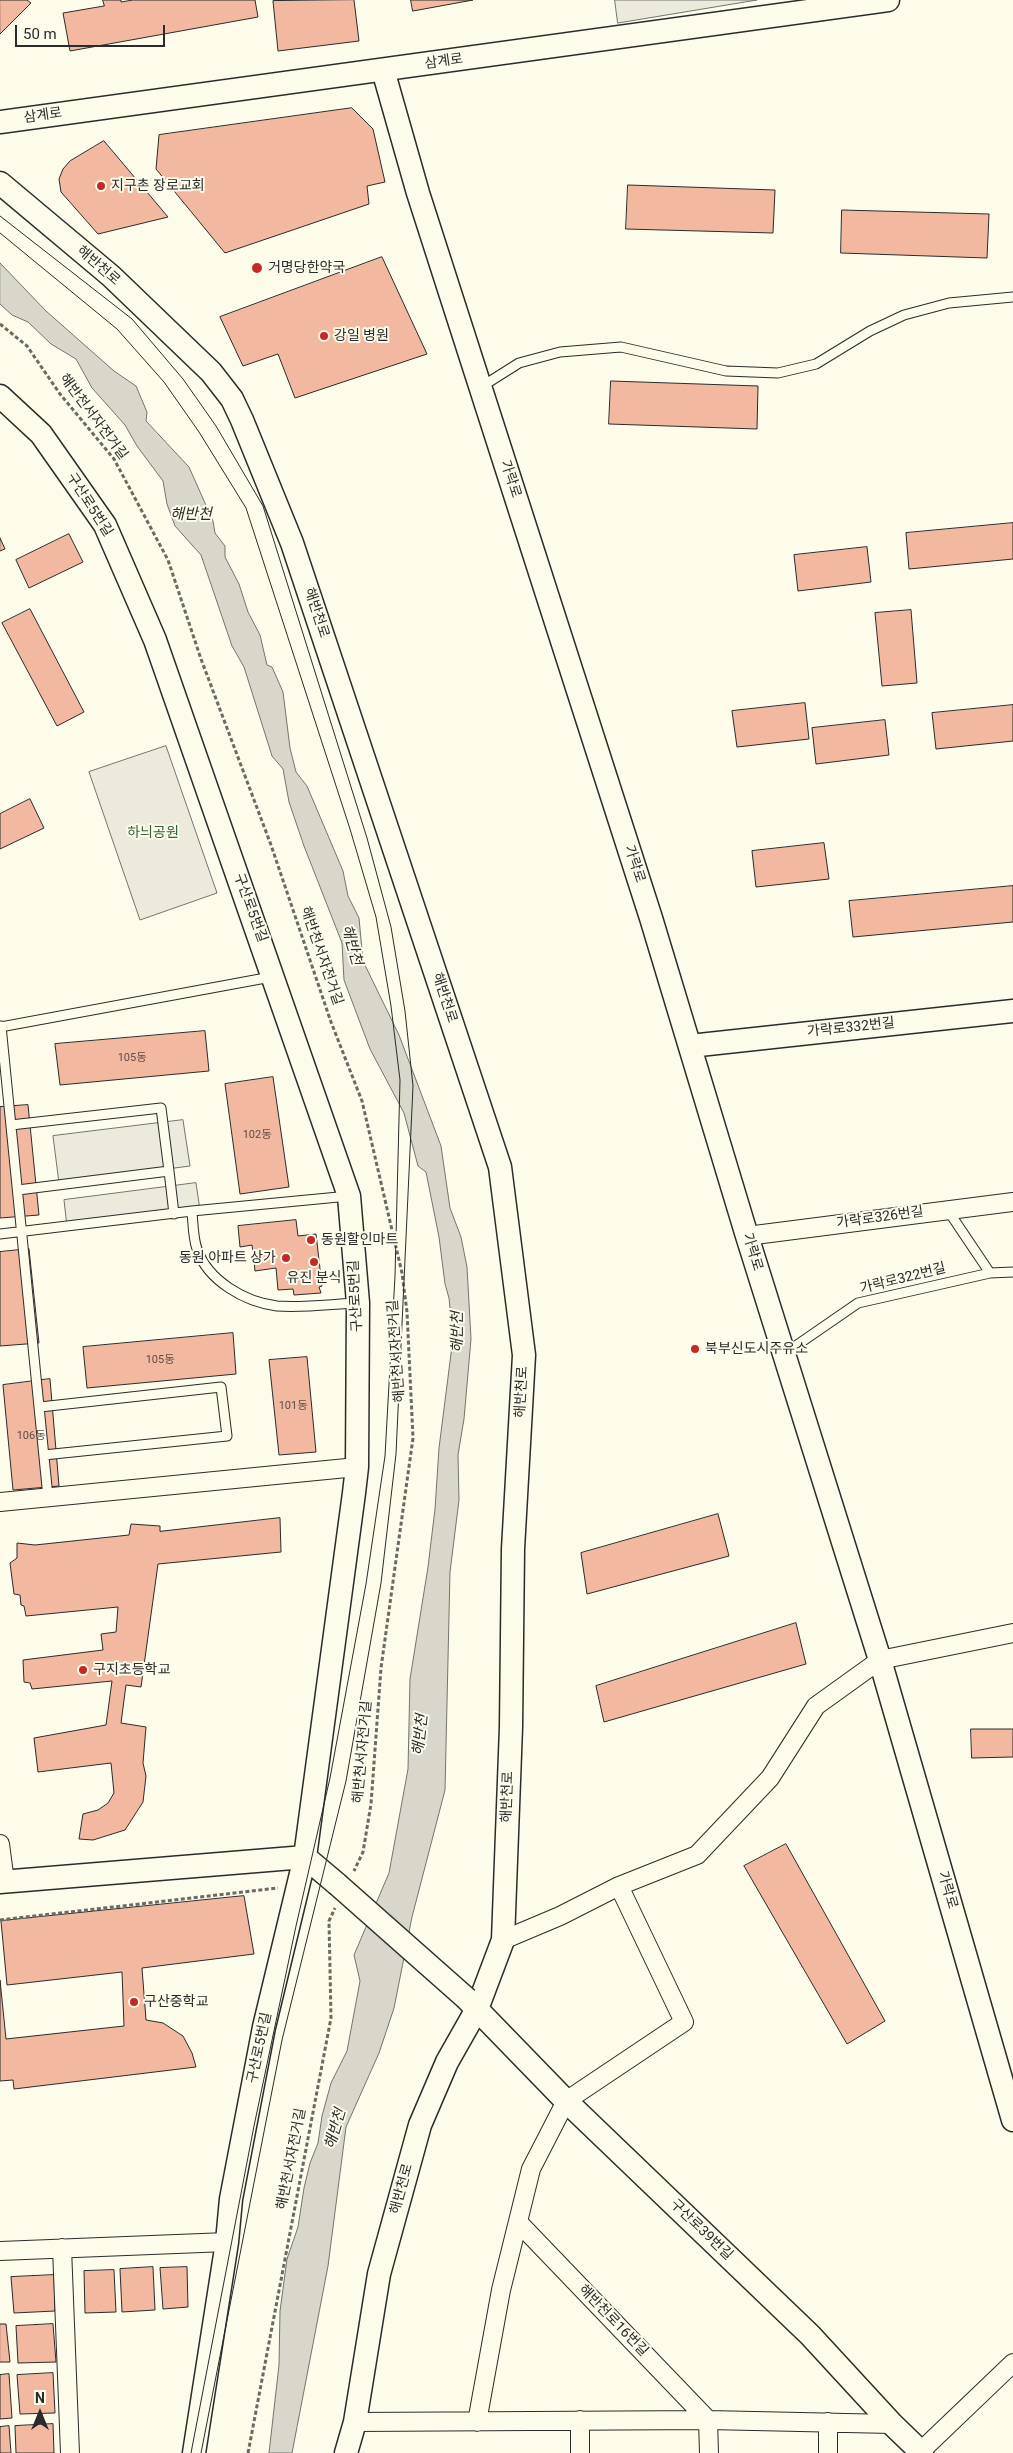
<!DOCTYPE html>
<html>
<head>
<meta charset="utf-8">
<style>
	body { margin:0 }
	#map { position:relative; width:1013px; height:2453px; overflow:hidden; background:#fdfbea; font-family:Roboto,sans-serif }
	canvas { display:block }
	.north { position:absolute; left:15px; top:2388px; width:50px; height:50px; -webkit-text-stroke:4px #fdfbea; paint-order:stroke; rotate:0deg; font-size:14px; font-weight:700; line-height:20px; text-align:center; color:#2b2b2b }
	.north::after { content:''; display:block; margin:auto; width:18px; height:22px; background:#2b2b2b; clip-path:polygon(50% 0,100% 100%,50% 72%,0 100%) }
	.scale { position:absolute; left:15px; top:25px; width:150px; height:22px; box-sizing:border-box; border:2px solid #2b2b2b; border-top:0; padding-left:6px; font-size:15px; line-height:18px; white-space:nowrap; color:#2b2b2b; -webkit-text-stroke:4px #fdfbea; paint-order:stroke }
</style>
</head>
<body>
<div id="map">
<canvas width="1013" height="2453"></canvas>
<div class="north">N</div>
<div class="scale">50 m</div>
</div>
<script>
const ctx = document.querySelector('canvas').getContext('2d');
ctx.lineJoin = 'round';
function fillPath(path, color) {
  ctx.fillStyle = color;
  ctx.fill(path, 'evenodd');
}
function stroke(path, color, width, dash) {
  ctx.strokeStyle = color;
  ctx.lineWidth = width;
  ctx.lineCap = dash ? 'butt' : 'round';
  ctx.setLineDash(dash || []);
  ctx.stroke(path);
}
function write(font, color, halo, rows, align = 'center') {
  ctx.font = font + ' Roboto,"Noto Sans KR",sans-serif';
  ctx.lineWidth = 4;
  ctx.setLineDash([]);
  ctx.textBaseline = 'middle';
  ctx.strokeStyle = halo;
  ctx.fillStyle = color;
  for (const [text, x, y, turn = 0] of rows) {
    ctx.save();
    ctx.translate(x, y);
    ctx.rotate((+turn || 0) * Math.PI / 180);
    ctx.textAlign = isNaN(turn) ? turn : align;
    if (halo) ctx.strokeText(text, 0, 0);
    ctx.fillText(text, 0, 0);
    ctx.restore();
  }
}
const green = new Path2D(`
	M615 0H757L618 23Z
	M166 746 217 893 140 920 89 772Z`);
fillPath(green, '#ecebdb');
stroke(green, '#74746e', 1);
const parking = new Path2D(`
	M183 1120 190 1166 59 1183 53 1136Z
	M196 1183 200 1210 67 1227 64 1200Z`);
fillPath(parking, '#eceadb');
stroke(parking, '#74746e', 1);
const water = new Path2D(`
	M0 263 46 311 114 371 136 386 147 412 146 421 189 467 213 521 215 533 225 546V557L239 584 248 612 260 635 267 665 272 667 283 692 290 748 296 772 307 786 343 871 348 896 359 918 363 961 399 1035 441 1146 450 1208 461 1237 467 1267 471 1339 464 1419 458 1455 459 1500 450 1572 445 1790 412 1917 394 2008 379 2053 346 2127 328 2266 292 2453H269L279 2365 280 2311 287 2259 298 2227 304 2188 310 2163 318 2143 322 2116 331 2083 347 2051 360 1981 354 1955 389 1873 408 1769 410 1679 428 1567 435 1509 439 1448 453 1338 449 1298 445 1284 439 1237 426 1172 418 1166 404 1113 370 1049 344 980 342 943 304 846 289 802 283 769 272 756 244 667 232 646 201 555 175 526 167 504 163 481 137 446 125 425 92 388 76 359 51 344 28 322 12 315 0 304Z`);
fillPath(water, '#d8d7c9');
stroke(water, '#74746e', 1);
const building = new Path2D(`
	M0 0H27L31 3 0 34Z
	M103 0H121V2L133 0H255L258 17 70 51 63 13 104 6Z
	M354 0 359 41 278 51 273 1Z
	M411 0H473L413 11Z
	M352 108 373 129 385 182 367 186 369 204 225 253 156 169 159 135Z
	M104 141 168 217 98 234 61 192 59 179 63 169 70 161Z
	M628 185 775 190 773 233 626 229Z
	M842 210 989 214 987 258 841 253Z
	M382 257 427 354 295 398 278 354 243 366 220 317Z
	M611 381 758 386 757 429 609 424Z
	M1013 523V559L909 569 906 533Z
	M69 534 83 562 29 588 16 560Z
	M0 538 5 549 0 551Z
	M867 547 871 582 798 591 794 555Z
	M30 609 84 712 57 726 2 623Z
	M911 610 917 683 882 686 875 613Z
	M805 703 809 739 737 747 732 711Z
	M1013 705V741L936 749 932 713Z
	M885 720 889 755 816 764 812 728Z
	M30 799 44 828 0 849V814Z
	M824 843 829 879 756 887 752 851Z
	M1013 886V922L853 937 849 901Z
	M205 1031 209 1071 60 1085 55 1044Z
	M273 1077 289 1187 240 1194 225 1084Z
	M28 1105 39 1215 0 1218V1107Z
	M296 1220 298 1236 316 1234 322 1286 319 1287 321 1293 294 1295 293 1289 278 1290 276 1268 255 1271 252 1245 240 1247 238 1226Z
	M29 1249 39 1343 0 1346V1252Z
	M233 1333 236 1374 87 1388 83 1347Z
	M307 1357 316 1452 279 1455 269 1360Z
	M50 1379 59 1486 13 1490 3 1385Z
	M718 1514 729 1556 587 1594 581 1553Z
	M280 1518 281 1552 158 1564 141 1687 126 1685 121 1723 146 1727 143 1763 146 1776 143 1802 125 1830 93 1840 79 1839 83 1814 98 1810 108 1803 114 1793 111 1763 38 1772 34 1738 106 1725 112 1681 32 1689 30 1683 24 1682 23 1660 103 1650 101 1634 116 1632 118 1607 26 1616 24 1606 21 1605 20 1595 14 1594 10 1563 17 1558V1543L35 1545 129 1535 131 1524 160 1526V1531Z
	M796 1623 806 1664 604 1722 596 1686Z
	M971 1729H1013V1757L972 1758Z
	M786 1844 885 2021 847 2044 744 1866Z
	M244 1896 254 1954 142 1968 146 2020 163 2023 183 2036 192 2053 196 2067 14 2089 13 2080 0 2081V1980L6 2039 124 2026 122 1972 7 1985 1 1921Z
	M153 2267 155 2310 122 2312 120 2269Z
	M187 2267 188 2307 163 2309 160 2268Z
	M114 2270 116 2312 85 2313 84 2271Z
	M54 2275 55 2311 14 2313 11 2277Z
	M0 2324H6L10 2362H0Z
	M53 2324 56 2362 18 2363 16 2326Z
	M53 2373 55 2413 20 2414 17 2375Z
	M9 2374 12 2418 0 2419V2375Z
	M53 2424 54 2453H16L15 2426Z
	M9 2426 11 2453H0V2427Z`);
fillPath(building, '#f2b8a0');
stroke(building, '#2b2b2b', 1);
const service = new Path2D(`
	M481 387 519 363 560 352 621 347 726 371 778 373 816 364 870 331 904 315 949 303 1013 297
	M1 1026 48 1497
	M0 1027 271 977
	M11 1125 161 1108 169 1171 18 1190
	M169 1171 174 1214
	M947 1209 990 1273
	M192 1211C193 1223 193 1238 197 1249 208 1281 245 1302 277 1306 304 1308 332 1304 358 1303
	M0 1234 192 1211 349 1196
	M784 1354 858 1303 990 1273 1013 1272
	M40 1407 221 1387 227 1436 44 1455`);
const minor = new Path2D(`
	M747 1236 1013 1202
	M0 1502 357 1467
	M0 1844 5 1882
	M503 1940 560 1916 619 1886 697 1855 770 1778 816 1706 880 1660 1013 1633
	M518 2222 708 2420 709 2453
	M62 2248 70 2453
	M0 2251 227 2242
	M580 2420V2453
	M355 2422 708 2420 892 2424
	M477 2422 501 2290 531 2169 566 2101 684 2022 619 1886
	M921 2451 1013 2363
	M828 2453V2422`);
const tertiary = new Path2D(`
	M383 70 418 193 651 918 747 1236 880 1660 1013 2120
	M0 122 888 0
	M0 183 111 276 211 372 232 399 242 420 292 543 500 1167 524 1355 513 1549 511 1727 503 1940 477 2009 447 2062 420 2125 379 2274 355 2422 346 2453
	M0 396 41 434 105 525 155 640 349 1196 358 1303 357 1467 354 1493 305 1857 264 2027 231 2199 227 2242 194 2453
	M690 1046 1013 1011
	M305 1857 337 1884
	M0 1882 305 1857
	M467 1999 566 2101 810 2335 892 2424 922 2453`);
stroke(service, '#2b2b2b', 11);
stroke(minor, '#2b2b2b', 20);
stroke(tertiary, '#2b2b2b', 25);
stroke(new Path2D(`
	M0 324 27 346 60 394 114 459 168 560 201 659 271 845 331 1022 362 1101 402 1273 407 1312 413 1438 381 1668 371 1804 363 1852 354 1871
	M0 1920 278 1888
	M248 2453 331 2018 329 1921 335 1908`), '#6a6964', 3, [4, 2.5]);
stroke(service, '#fdfbea', 9);
stroke(minor, '#fdfbea', 18);
stroke(tertiary, '#fdfbea', 22);
stroke(new Path2D(`
	M0 216 132 319 183 379 216 426 263 506 367 838 391 927 405 1011 413 1086 396 1454 381 1583 346 1781 282 2040 201 2453
	M0 233 117 329 164 382 199 432 246 508 350 829 376 917 391 1006 400 1080 395 1276 385 1456 366 1584 330 1778 296 1926 254 2126 191 2453`), '#2b2b2b', 1);
const tertiaryBridge = new Path2D(`
	M337 1884 467 1999`);
stroke(tertiaryBridge, '#2b2b2b', 25, []);
stroke(tertiaryBridge, '#fdfbea', 22);
for (const [x, y, r, color] of [
	[101,186,5,"#c62828"],
	[257,268,6,"#c62828"],
	[324,336,5,"#c62828"],
	[311,1240,5,"#c62828"],
	[286,1258,5,"#c62828"],
	[314,1262,5,"#c62828"],
	[695,1349,5,"#c62828"],
	[83,1670,5,"#c62828"],
	[134,2002,5,"#c62828"]
]) {
  const dot = new Path2D();
  dot.arc(x, y, r, 0, 2 * Math.PI);
  ctx.fillStyle = color;
  ctx.fill(dot);
  stroke(dot, '#fdfbea', 2);
}
write('11px', '#5d4e48', null, [
	["105동",132,1058],
	["102동",257,1135],
	["105동",160,1360],
	["101동",293,1406],
	["106동",31,1436]
]);
write('14px', '#2b2b2b', '#fdfbea', [
	["삼계로",444,62,-8],
	["삼계로",43,116,-8],
	["해반천로",98,266,41],
	["해반천서자전거길",93,417,53],
	["가락로",510,479,72],
	["구산로5번길",89,505,57],
	["해반천로",316,613,72],
	["가락로",634,864,72],
	["구산로5번길",250,908,70],
	["해반천서자전거길",321,956,71],
	["해반천로",444,998,72],
	["가락로332번길",851,1028,-6],
	["가락로326번길",880,1218,-8],
	["가락로",752,1252,73],
	["가락로322번길",903,1279,-14],
	["구산로5번길",356,1296,-93],
	["해반천서자전거길",397,1351,-94],
	["해반천로",522,1392,-87],
	["해반천서자전거길",363,1752,-85],
	["해반천로",508,1797,-88],
	["가락로",947,1890,74],
	["구산로5번길",260,2048,-78],
	["해반천서자전거길",292,2159,-79],
	["해반천로",402,2189,-75],
	["구산로39번길",701,2230,44],
	["해반천로16번길",613,2321,46]
]);
write('14px', '#2b2b2b', '#fdfbea', [
	["지구촌 장로교회",111,186],
	["거명당한약국",268,268],
	["강일 병원",334,336],
	["동원할인마트",321,1240],
	["동원 아파트 상가",276,1258,"right"],
	["유진 분식",314,1278,"center"],
	["북부신도시주유소",705,1349],
	["구지초등학교",93,1670],
	["구산중학교",144,2002]
], 'left');
write('14px', '#34623c', '#fdfbea', [
	["하늬공원",153,833]
]);
write('italic 15px', '#2b2b2b', '#fdfbea', [
	["해반천",191,515],
	["해반천",351,945,74],
	["해반천",458,1332,-90],
	["해반천",421,1735,-84],
	["해반천",336,2129,-74]
]);
</script>
</body>
</html>
